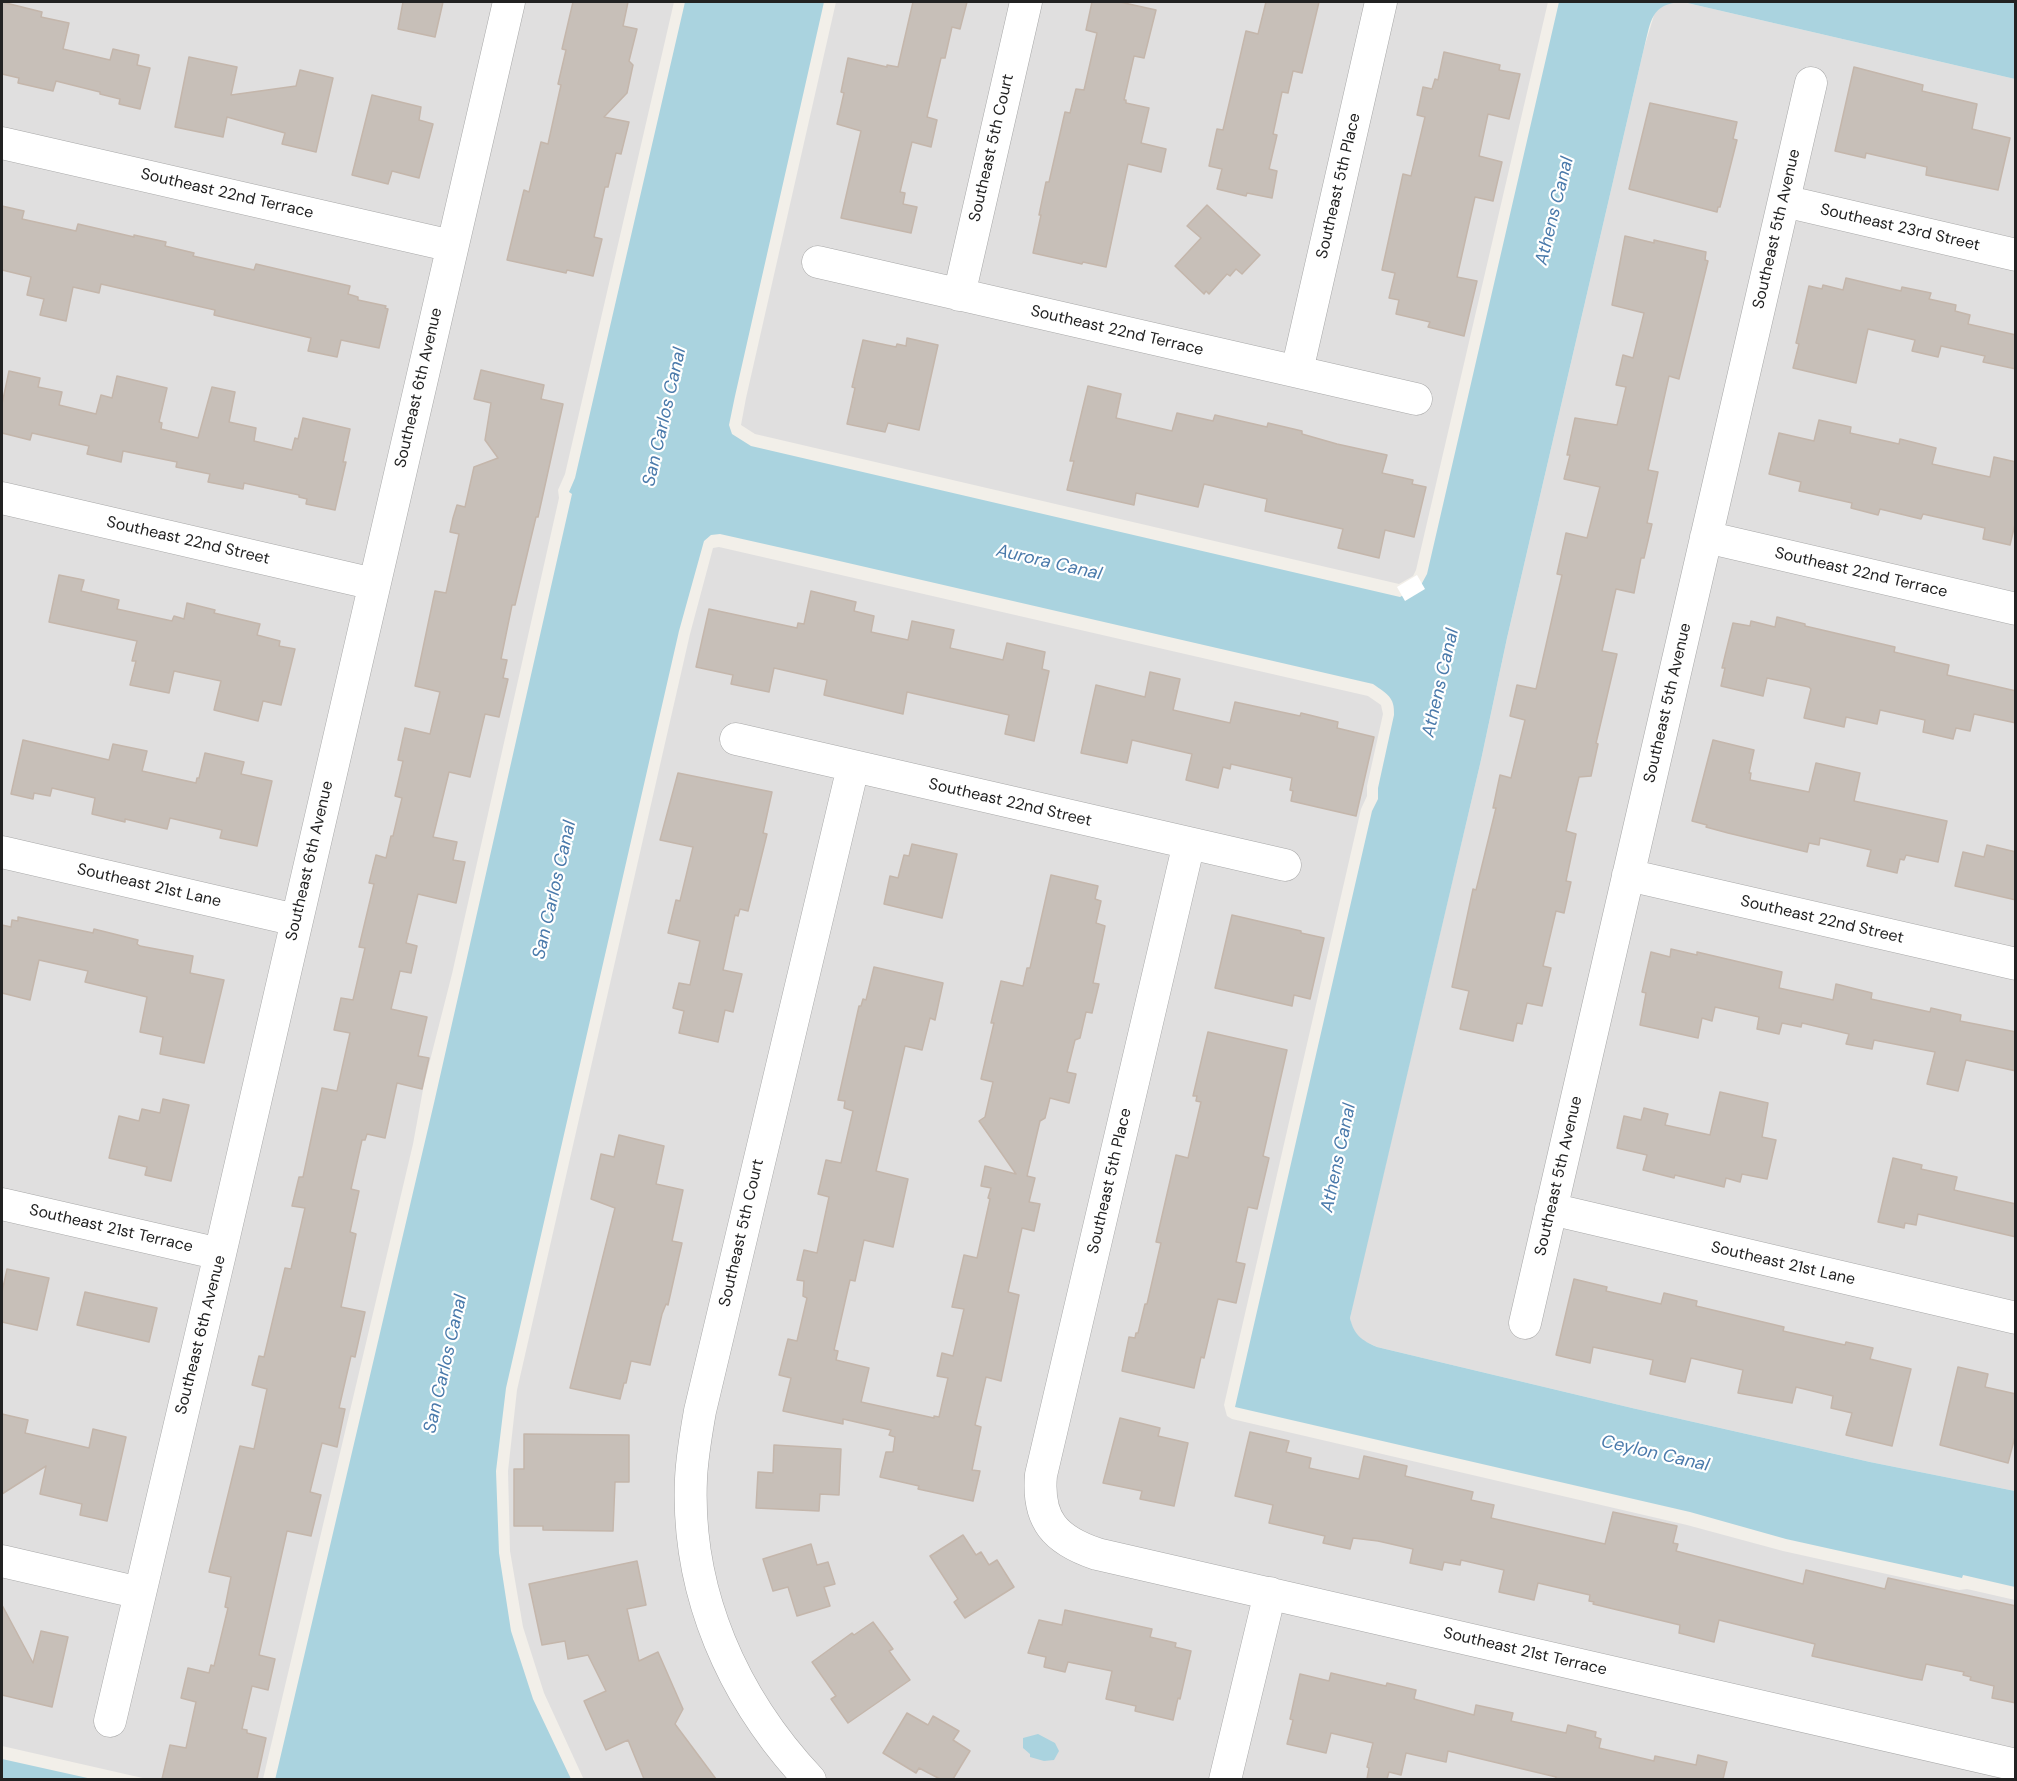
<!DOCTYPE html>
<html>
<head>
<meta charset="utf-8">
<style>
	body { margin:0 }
	#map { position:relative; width:2017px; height:1781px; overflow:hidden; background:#f2efe9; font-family:"DM Sans",sans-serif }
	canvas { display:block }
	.frame { position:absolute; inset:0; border:3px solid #222; pointer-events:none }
</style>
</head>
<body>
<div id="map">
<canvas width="2017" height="1781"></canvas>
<div class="frame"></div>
</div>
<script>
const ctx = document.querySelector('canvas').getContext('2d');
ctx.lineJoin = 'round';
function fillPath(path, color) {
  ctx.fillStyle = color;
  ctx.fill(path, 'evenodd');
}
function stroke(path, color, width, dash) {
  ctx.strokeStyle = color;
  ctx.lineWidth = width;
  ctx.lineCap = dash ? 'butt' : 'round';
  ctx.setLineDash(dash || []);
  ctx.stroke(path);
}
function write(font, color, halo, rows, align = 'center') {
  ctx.font = font + ' "DM Sans",sans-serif';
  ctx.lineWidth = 4.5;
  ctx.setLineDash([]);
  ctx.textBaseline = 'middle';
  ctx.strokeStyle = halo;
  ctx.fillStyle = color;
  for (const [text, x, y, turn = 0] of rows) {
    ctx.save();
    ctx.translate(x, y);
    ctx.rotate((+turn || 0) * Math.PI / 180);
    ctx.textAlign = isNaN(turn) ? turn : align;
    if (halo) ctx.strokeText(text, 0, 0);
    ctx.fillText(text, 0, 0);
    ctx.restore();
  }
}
fillPath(new Path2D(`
	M2 2H674L565 474 558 490 559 498 452 974 424 1084 413 1144 263 1779H147L2 1746Z
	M836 2H1548L1416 570 1413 576 1399 584 755 434 741 425 746 398Z
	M1672 2H1683L2015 79V1491L1870 1462 1632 1408 1377 1347 1361 1340 1353 1331 1350 1318 1354 1298 1481 760 1507 638 1644 48 1655 12 1661 7Z
	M719 547 1368 696 1381 705 1383 714 1367 786V796L1361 809 1224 1405 1227 1416 1232 1419 1687 1525 1783 1551 1959 1590 1967 1589 2015 1600V1779L584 1780 544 1693 523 1627 510 1551 508 1471 517 1390 690 634 713 548Z`), '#e0dfdf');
fillPath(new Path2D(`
	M685 2H824L735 396 729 425 732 434 751 446 1400 597 1421 585 1427 574 1559 2H2015V79L1683 2C1650 3 1651 22 1644 48L1507 638 1481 760 1350 1318C1354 1335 1361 1340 1377 1347L1632 1408 1870 1462 2015 1491V1587L1963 1575 1962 1578 1786 1539 1690 1512 1235 1407 1372 811 1378 799V788L1394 715C1395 697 1387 694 1373 684L809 554 720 534 711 535 704 541 679 631 528 1292 506 1388 496 1471 499 1553 511 1631 533 1699 571 1779 275 1780 434 1103 572 494 569 492 575 478Z
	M1038 1734 1055 1743 1059 1751 1054 1760 1044 1761 1030 1757V1754L1023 1748V1738Z
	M2 1759 92 1779H2Z`), '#aad3df');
fillPath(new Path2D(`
	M1417 575 1425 589 1405 601 1397 587Z`), '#fff');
const building = new Path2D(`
	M2 2 42 12 41 17 69 23 63 49 110 60 113 49 139 55 137 65 150 68 140 109 119 104 120 99 100 94V92L56 81 53 91 18 83 19 78 2 74Z
	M403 2H443L435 37 398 29Z
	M573 2H628L623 26 637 29 629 61 633 65 627 93 604 117 629 122 621 154 616 153 608 187H605L594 237 602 239 593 276 567 270 566 273 507 260 524 190 529 192 541 142 548 144 561 85 558 84 566 50 562 49Z
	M913 2H967L960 29 952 27 945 58H941L927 117 937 120 931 147 912 142 900 192 905 193 903 204 917 207 911 233 841 218 861 131 837 124 844 93 841 92 848 58 887 67V65L898 67Z
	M1092 2H1120L1156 10 1144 58 1134 56 1124 100H1126V103L1149 108 1141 143 1166 149 1161 172 1128 164 1106 267 1083 262 1082 264 1033 253 1041 215H1039L1043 196 1046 182H1049L1065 112 1070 113 1076 89 1084 90 1097 33 1086 30Z
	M1266 2H1319L1302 73 1293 71 1288 93 1282 92 1273 134 1277 135 1269 169 1277 171 1272 198 1247 193 1246 196 1217 189 1222 169 1209 166 1217 129 1223 130 1246 31 1258 34Z
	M1444 52 1500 65 1499 70 1520 74 1509 119 1488 114 1479 156 1502 162 1493 201 1475 197 1457 277 1477 281 1464 336 1428 327 1430 322 1396 314 1399 300 1389 298 1395 273 1382 270 1403 174 1411 176 1425 117 1417 115 1423 87 1432 89 1435 79 1438 80Z
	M189 57 237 67 231 95 296 86 300 70 333 78 316 152 282 144 285 133 227 117 223 137 175 127Z
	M1854 67 1923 85 1922 91 1977 104 1972 129 2010 138 1998 190 1926 175 1927 167 1866 153 1865 158 1835 151Z
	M372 95 421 107 419 120 433 124 419 178 392 171 388 184 352 175Z
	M1650 103 1737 122 1733 139 1737 140 1720 207H1718L1717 212 1629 189Z
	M1207 205 1260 255 1242 274 1236 269 1230 276 1227 274 1209 294 1206 291 1204 294 1175 266 1201 238 1187 226Z
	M2 206 24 211 22 219 76 231 78 224 134 237V235L166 242 165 246 194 253 193 256 254 270 256 264 350 286 348 294 358 297V300L386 306 385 308 388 309 379 348 341 340 337 357 308 351 311 338 214 315 215 310 101 284 99 293 73 287 66 321 40 315 44 299 27 295 31 277 2 270Z
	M1625 236 1654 243V240L1706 252 1705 260 1708 261 1679 379 1669 376 1648 470 1658 472 1647 523 1652 524 1644 558H1641L1634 593 1616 589 1602 651 1617 654 1596 743 1598 744 1591 776 1579 777 1566 831 1576 834 1566 881 1571 882 1564 913 1556 911 1543 966 1551 968 1542 1006 1527 1003 1522 1024 1517 1023 1513 1041 1460 1029 1469 991 1452 987 1473 889 1476 890 1496 808H1493L1500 775 1511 778 1525 720 1510 716 1517 685 1536 689 1562 575 1557 574 1566 533 1587 538 1600 487 1564 479 1570 455H1567L1575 418 1617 425 1626 387 1616 385 1623 355 1633 358 1644 313 1612 305Z
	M1846 278 1901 291 1902 287 1931 293 1929 299 1956 305 1955 311 1970 315 1968 324 2016 335V369L1983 362 1985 356 1941 346 1938 357 1912 351 1915 340 1868 329 1856 383 1793 368 1799 344 1796 343 1809 286 1822 289 1823 285 1843 290Z
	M907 338 938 345 919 430 888 423 885 432 847 424 855 388 852 387 863 340 896 347 897 344 906 346Z
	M481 370 544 385 541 399 563 404 538 517H536L515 605H512L501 659 507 660 503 678 508 679 499 717 485 714 470 777 449 772 433 837 457 842 453 860 465 862 456 903 418 894 406 943 417 946 411 973 400 971 391 1009 427 1017 418 1056 429 1058 422 1089 397 1083 385 1138 367 1134 365 1140H362L351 1189 359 1191 350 1232 356 1234 341 1307 365 1312 355 1357 351 1356 339 1408 345 1409 337 1447 322 1443 310 1492 321 1495 311 1536 287 1531 259 1655 275 1659 268 1690 252 1686 242 1729 247 1730V1733L266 1738 257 1779H162L170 1745 186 1748 196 1702 181 1698 188 1668 209 1673 211 1665 214 1666 228 1608 225 1607 231 1577 209 1572 240 1446 254 1449 267 1389 252 1385 259 1356 264 1357 285 1268 291 1269 305 1208 292 1206 299 1177H303L322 1088 337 1091 350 1033 334 1030 341 998 353 1000 365 948 359 947 374 884 369 883 376 855 386 858 391 836H393L402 798 395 796 403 761 398 760 405 728 430 734 440 692 415 686 435 591 446 593 459 534 450 532 453 518 457 505 465 507 474 467 498 458 485 440 491 403 474 399Z
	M9 371 40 378 38 387 62 392 59 405 96 414 101 395 112 398 117 376 167 388 159 422 162 423 161 429 198 438 212 387 235 392 229 422 256 428 254 441 292 450 295 438 298 439 303 418 350 429 343 462H346L335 510 306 504 307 499 299 497V495L244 483 243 489 208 482 210 474 176 467 177 462 123 451 121 462 87 454 89 446 32 433 30 440 2 433V404Z
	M1088 386 1121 394 1116 418 1172 431 1177 413 1213 421 1215 415 1267 427 1268 423 1302 431V434L1337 444 1387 455 1382 473 1413 480 1412 484 1426 487 1414 537 1385 530 1379 558 1338 548 1343 529 1265 511 1267 499 1204 484 1198 507 1136 493 1134 505 1067 490 1074 461H1070Z
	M1819 420 1851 427 1850 433 1899 444 1900 439 1936 448 1932 464 1990 477 1994 457 2016 462V520L2010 545 1983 539 1985 528 1923 514 1921 519 1880 509 1878 515 1851 508 1852 503 1799 491 1801 482 1769 474 1779 433 1814 441Z
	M59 575 84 580 81 591 119 600 117 609 172 621 174 616 184 619 187 603 215 610 214 613 260 624 257 635 280 641 279 646 295 649 281 705 263 701 258 721 214 710 221 681 174 671 169 693 130 685 136 661H132L137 641 49 622Z
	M811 591 856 602 854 611 874 616 871 632 908 640 912 621 954 630 950 648 1003 660 1007 643 1045 652 1042 669 1049 671 1034 741 1005 734 1009 715 907 692 903 714 824 695 827 680 774 668 769 692 731 684 733 675 696 667 709 609 797 628 798 623 804 624Z
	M1777 617 1805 624V626L1895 647 1894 652 1949 665 1947 675 2016 691V723L1974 714 1970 731 1956 728 1953 739 1923 732 1925 720 1880 710 1877 724 1846 717 1844 727 1804 718 1811 689 1809 687 1767 678 1763 696 1721 686 1725 668H1722L1733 623 1750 626 1751 621 1775 627Z
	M1150 672 1180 679 1173 710 1230 723 1235 702 1300 716 1301 713 1338 722 1337 728 1374 737 1356 816 1291 801 1293 791 1290 790 1292 778 1231 764 1230 769 1223 767 1218 788 1186 780 1192 754 1132 740 1127 763 1081 753 1096 685 1145 697Z
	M23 740 109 760 113 744 147 751 142 771 196 783 197 778H199L205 753 244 762 241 774 272 781 257 846 220 838 222 830 170 818 167 829 125 819V822L92 814 95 798 52 788 50 796 34 793 33 799 11 794Z
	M1713 740 1754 750 1749 773H1751L1750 780 1809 792 1816 763 1860 773 1854 801 1947 821 1938 862 1906 855 1904 860 1900 859 1897 873 1867 866 1871 850 1820 838 1819 845 1809 843 1807 852 1728 833 1706 827 1707 825 1692 821Z
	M678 773 772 792 763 833 767 834 748 911 740 909 738 916 735 915 723 970 742 974 733 1012 725 1010 718 1042 679 1033 684 1011 673 1008 679 983 690 985 700 941 668 933 676 900 680 901 693 847 660 840Z
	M912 844 957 854 942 918 884 904 890 876 898 878 904 855 909 856Z
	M1987 845 2016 852V900L1955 886 1963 852 1984 857Z
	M1051 875 1098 886 1095 899 1101 901 1096 923 1105 926 1093 983 1099 984 1092 1013 1086 1012 1080 1038 1075 1040 1067 1072 1076 1074 1069 1103 1050 1098 1045 1118 1040 1121 1027 1176 1035 1178 1029 1202 1040 1204 1034 1231 1022 1228 1008 1292 1019 1295 1001 1381 986 1377 975 1425 981 1427 972 1470 980 1471 973 1501 918 1489 919 1486 880 1477 886 1452H893L895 1437 889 1435 891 1430 843 1419V1424L783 1411 791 1378 779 1375 788 1339 797 1341 807 1298 803 1296 804 1281 797 1280 804 1250 817 1253 829 1197 818 1194 826 1160 841 1163 853 1111 844 1108 845 1101 838 1100 859 1006H861L863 999 866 1000 874 967 943 983 935 1020 930 1018 922 1050 905 1046 876 1171 908 1179 893 1247 864 1240 855 1281 850 1280 834 1350 838 1351 836 1360 869 1368 861 1402 934 1418V1416L939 1417 948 1378 937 1376 942 1353 953 1356 964 1309 952 1307 964 1255 977 1258 990 1199 988 1198 991 1188 981 1186 985 1166 1016 1174 979 1121 985 1117 993 1082 981 1079 994 1023H991L1001 981 1023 986 1027 968H1030Z
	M1232 915 1301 931V933L1324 938 1310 999 1294 995 1292 1006 1215 988Z
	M18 917 93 933 94 929 138 940 137 944 140 946 193 956 190 973 224 980 204 1063 160 1054 163 1037 140 1032 147 997 85 982 88 971 39 960 30 1000 2 993V925L11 927 12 920 18 921Z
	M1671 949 1697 955V952L1782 972 1779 988 1833 1000 1836 984 1872 993 1871 999 1930 1012 1931 1008 1961 1015 1960 1021 2016 1032V1071L1966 1060 1958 1091 1927 1084 1935 1052 1874 1040 1872 1049 1846 1044 1849 1034 1802 1023 1801 1027 1782 1023 1779 1034 1757 1029 1759 1017 1715 1007 1712 1021 1702 1018 1698 1038 1640 1025 1646 993 1642 992 1651 952 1670 957Z
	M1208 1032 1287 1050 1263 1156 1269 1158 1257 1209 1248 1207 1236 1262 1245 1264 1236 1303 1218 1299 1204 1358 1201 1357 1194 1388 1122 1371 1129 1337 1135 1338 1136 1333H1138L1145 1304H1147L1161 1243 1156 1242 1176 1155 1188 1158 1201 1102 1196 1101 1197 1096H1193Z
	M1720 1092 1768 1103 1762 1137 1776 1140 1767 1179 1742 1174 1740 1182 1726 1178 1724 1187 1675 1175 1674 1178 1643 1170 1647 1155 1617 1148 1624 1116 1641 1120 1644 1108 1668 1114 1665 1125 1710 1135Z
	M163 1099 189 1105 171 1181 145 1175 147 1167 109 1158 119 1116 139 1121 142 1109 160 1113Z
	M619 1135 664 1146 656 1184 683 1190 672 1241 682 1243 668 1305 666 1304 662 1314 650 1365 631 1361 626 1383H624L620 1399 570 1388 615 1208 591 1199 601 1154 614 1157Z
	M1893 1158 1922 1165 1921 1169 1957 1177 1954 1190 2016 1204V1237L1918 1214 1916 1225 1905 1223 1904 1228 1878 1222Z
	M7 1269 49 1278 37 1330 2 1322V1292Z
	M1574 1279 1607 1287 1606 1291 1661 1304 1664 1293 1697 1301 1696 1306 1784 1327 1783 1331 1845 1345 1846 1342 1873 1348 1870 1359 1911 1369 1892 1446 1846 1435 1852 1413 1831 1408 1833 1396 1796 1387 1792 1403 1738 1393 1743 1370 1691 1358 1685 1382 1650 1374 1653 1360 1593 1347 1590 1363 1556 1355Z
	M85 1292 157 1308 149 1342 77 1325Z
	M1958 1367 1988 1374 1985 1387 2016 1394V1433L2008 1463 1940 1445Z
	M2 1414 28 1420 25 1433 89 1448 93 1429 126 1437 107 1521 80 1515 82 1504 40 1494 46 1466 2 1494Z
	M1120 1418 1160 1428 1158 1436 1188 1443 1174 1506 1140 1499 1142 1491 1103 1483Z
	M1250 1432 1289 1441 1286 1452 1311 1458 1309 1468 1359 1479 1364 1456 1407 1466 1405 1476 1473 1492 1471 1500 1494 1505 1491 1518 1605 1544 1613 1512 1677 1526 1673 1543 1678 1544 1676 1551 1803 1584 1806 1570 1885 1589 1888 1578 2016 1606V1703L1992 1698 1994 1686 1970 1680 1971 1677 1963 1675 1964 1672 1926 1664 1922 1680 1910 1678 1812 1656 1815 1644 1719 1620 1714 1642 1679 1633 1680 1625 1593 1604 1594 1602 1589 1601 1590 1595 1538 1583 1534 1600 1499 1592 1504 1570 1461 1560 1460 1565 1444 1562 1442 1570 1410 1563 1413 1549 1378 1541 1353 1538 1350 1549 1323 1543 1325 1536 1269 1523 1273 1505 1235 1496Z
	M524 1434 629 1435V1482H615L613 1531 543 1530V1526H514V1469H524Z
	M774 1445 841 1449 839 1495 820 1494 819 1511 756 1508 758 1472 773 1473Z
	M963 1535 976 1555 981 1552 989 1565 997 1560 1014 1587 965 1618 954 1602 958 1599 930 1556Z
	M811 1544 817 1565 828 1562 835 1584 824 1587 830 1606 797 1616 788 1587 773 1591 763 1559Z
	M637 1561 646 1605 627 1609 639 1661 658 1652 683 1709 675 1724 716 1779H644L628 1740 606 1750 584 1701 606 1691 588 1655 568 1659 565 1641 542 1645 529 1584Z
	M2 1605 33 1663 41 1631 68 1637 52 1707 2 1695Z
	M1065 1610 1152 1629 1150 1637 1176 1643 1175 1647 1191 1651 1180 1699 1178 1698 1173 1720 1135 1711 1136 1706 1106 1699 1112 1671 1068 1662 1065 1672 1044 1667 1046 1657 1028 1653 1039 1620 1062 1625Z
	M873 1622 893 1649 889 1651 910 1680 848 1723 831 1699 836 1696 812 1662 852 1633 854 1635Z
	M1331 1673 1386 1686 1387 1683 1416 1690 1414 1699 1474 1715 1476 1705 1513 1713 1511 1721 1566 1733 1568 1725 1596 1732 1595 1737 1601 1739 1599 1748 1654 1761 1655 1756 1696 1765 1698 1755 1727 1762 1723 1779H1555L1556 1777 1448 1751 1446 1762 1406 1753 1401 1775 1389 1772 1387 1779H1367L1369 1768 1367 1767 1373 1743 1331 1733 1326 1753 1287 1744 1293 1720 1290 1719 1300 1674 1329 1681Z
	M907 1713 928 1725 933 1716 959 1731 953 1740 970 1751 953 1779H940L919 1768 916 1773 883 1753Z`);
fillPath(building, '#c7bfb8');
stroke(building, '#c4b6ab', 1.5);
const minor = new Path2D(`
	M2 143 452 246
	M1784 201 2016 255
	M818 262 1416 399
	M959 295 1026 2
	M1297 371 1381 2
	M2 498 374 584
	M1706 537 2016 609
	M736 739 1285 865
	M1189 843 1041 1475C1037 1520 1055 1540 1097 1554L2016 1765
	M2 852 296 920
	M1628 875 2016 964
	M2 1204 220 1254
	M1551 1209 2016 1318
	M1525 1323 1811 83
	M2 1561 140 1593
	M110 1721 220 1254 509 2
	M810 1780C733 1698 686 1593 691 1479 692 1456 696 1434 700 1411L853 767
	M1225 1780 1270 1593`);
stroke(minor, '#a9a9a9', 33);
stroke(minor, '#fff', 32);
write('16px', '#222', '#fff', [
	["Southeast 5th Court",992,148,-77],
	["Southeast 5th Place",1339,186,-77],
	["Southeast 22nd Terrace",227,194,13],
	["Southeast 23rd Street",1900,228,13],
	["Southeast 5th Avenue",1777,229,-77],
	["Southeast 22nd Terrace",1117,331,13],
	["Southeast 6th Avenue",419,388,-77],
	["Southeast 22nd Street",188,541,13],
	["Southeast 22nd Terrace",1861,573,13],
	["Southeast 5th Avenue",1668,703,-77],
	["Southeast 22nd Street",1010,803,13],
	["Southeast 6th Avenue",310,861,-77],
	["Southeast 21st Lane",149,886,13],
	["Southeast 22nd Street",1822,920,13],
	["Southeast 5th Avenue",1559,1176,-77],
	["Southeast 5th Place",1110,1181,-77],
	["Southeast 21st Terrace",111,1229,13],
	["Southeast 5th Court",742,1233,-77],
	["Southeast 21st Lane",1783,1264,13],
	["Southeast 6th Avenue",201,1335,-76],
	["Southeast 21st Terrace",1525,1652,13]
]);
write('italic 18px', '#4a7aab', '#fff', [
	["Athens Canal",1555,211,-76],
	["San Carlos Canal",665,417,-77],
	["Aurora Canal",1049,563,13],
	["Athens Canal",1441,683,-77],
	["San Carlos Canal",555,890,-77],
	["Athens Canal",1339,1158,-78],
	["San Carlos Canal",446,1364,-77],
	["Ceylon Canal",1655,1454,13]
]);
</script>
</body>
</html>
